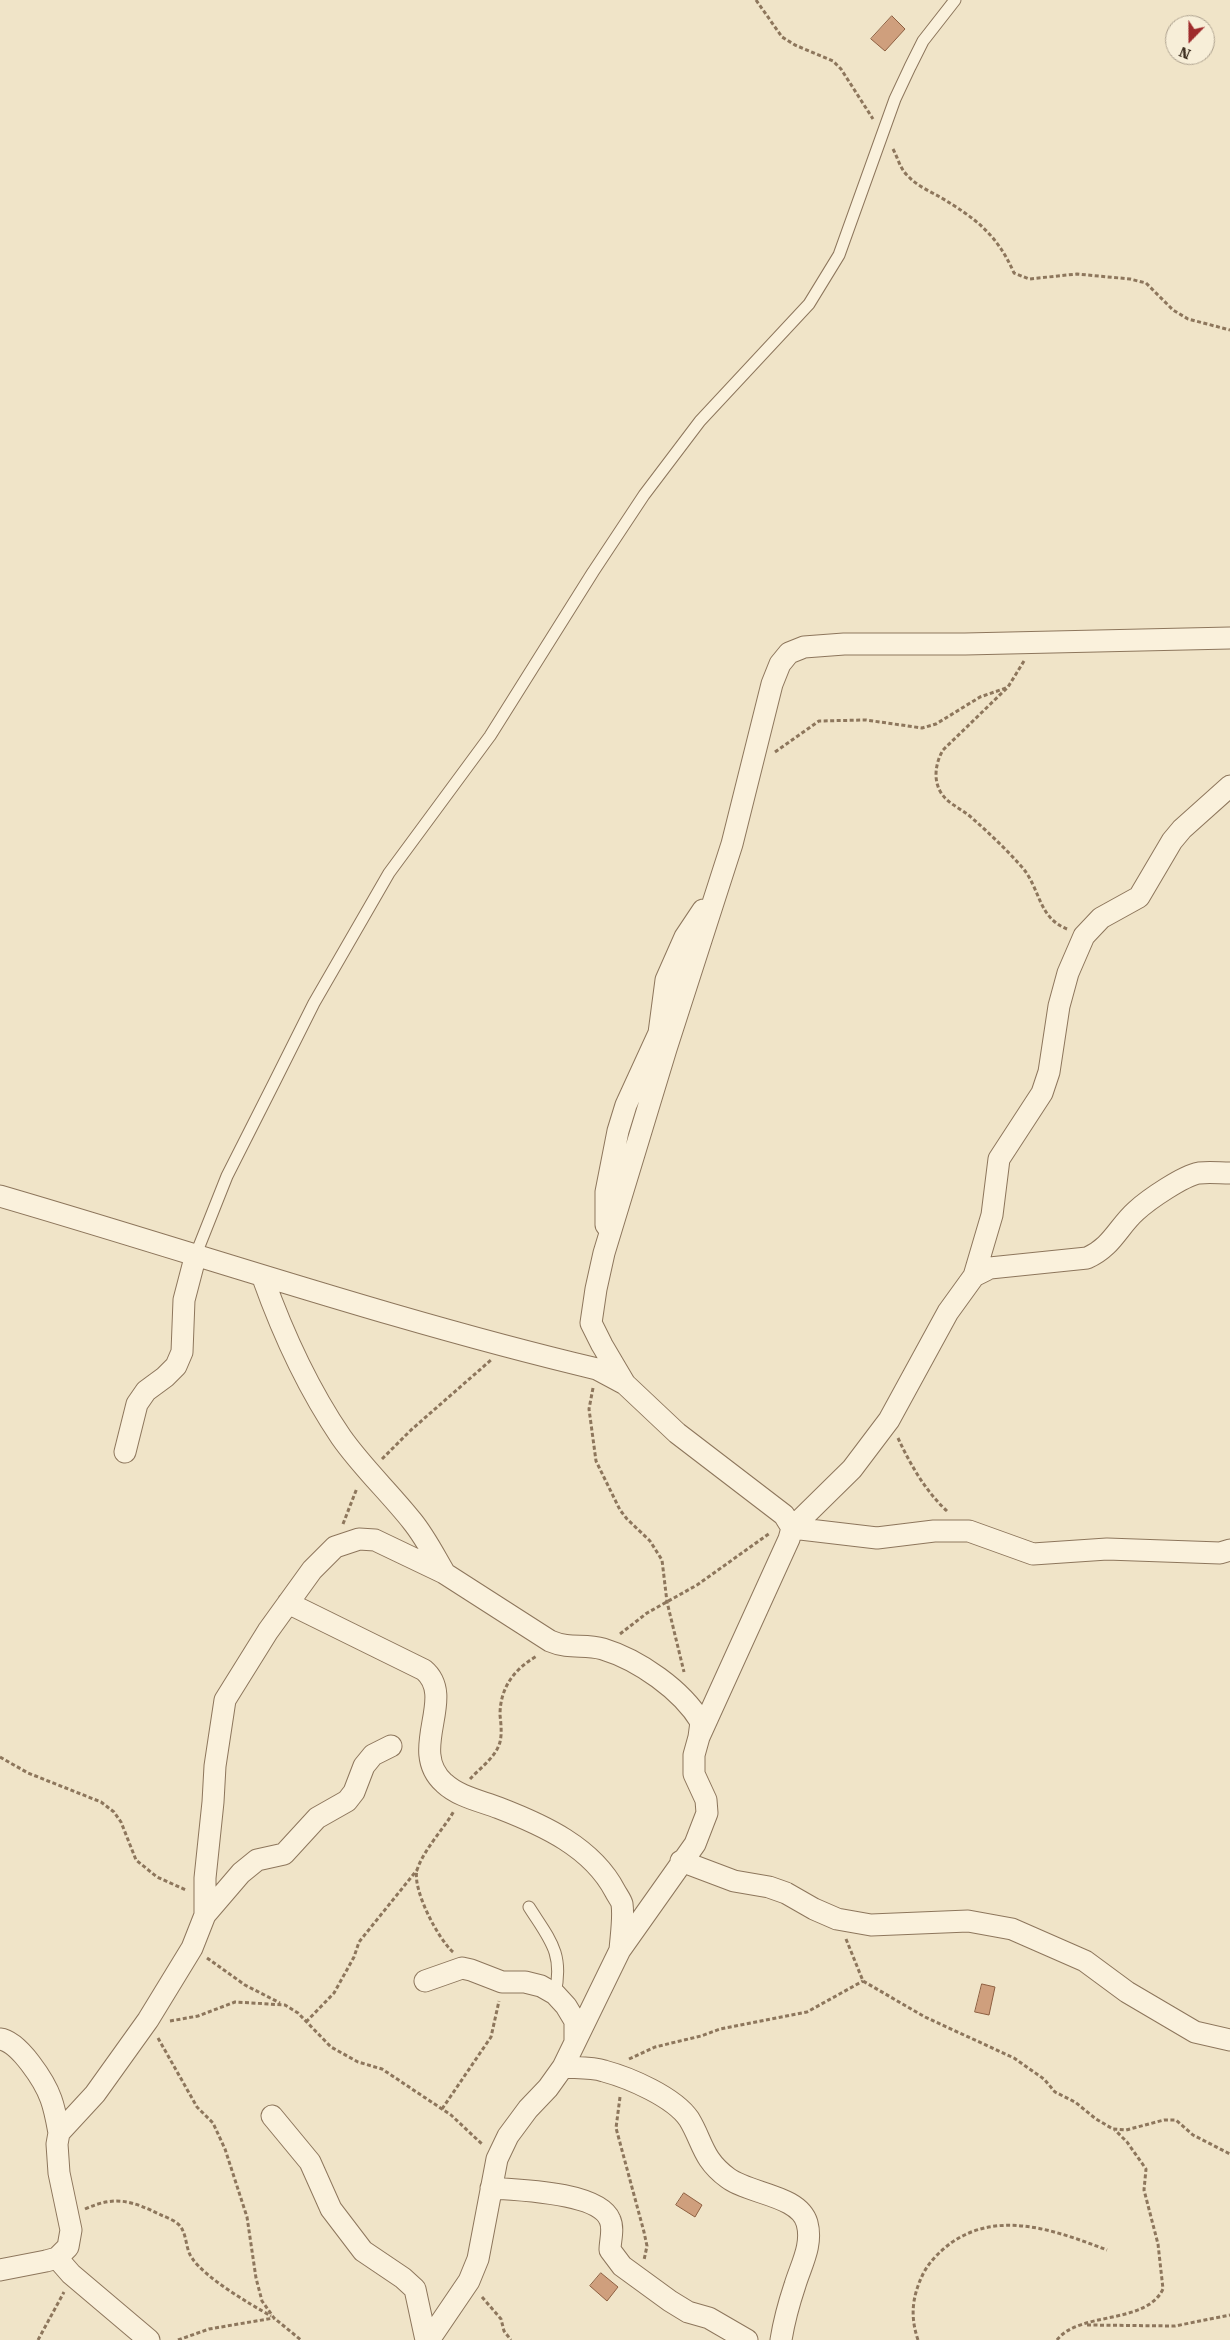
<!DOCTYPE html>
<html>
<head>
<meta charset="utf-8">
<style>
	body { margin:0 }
	#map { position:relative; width:1230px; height:2340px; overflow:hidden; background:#f0e4c8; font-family:"Roboto Serif",serif }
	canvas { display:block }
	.north { position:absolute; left:1165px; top:15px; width:50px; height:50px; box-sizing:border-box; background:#f7eed8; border:1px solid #ada18e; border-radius:50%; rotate:202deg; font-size:14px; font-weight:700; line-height:20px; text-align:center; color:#3d2e20 }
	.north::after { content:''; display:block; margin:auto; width:18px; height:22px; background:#9e2a2b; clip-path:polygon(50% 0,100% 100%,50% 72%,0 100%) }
</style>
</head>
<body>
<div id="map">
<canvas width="1230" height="2340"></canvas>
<div class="north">N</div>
</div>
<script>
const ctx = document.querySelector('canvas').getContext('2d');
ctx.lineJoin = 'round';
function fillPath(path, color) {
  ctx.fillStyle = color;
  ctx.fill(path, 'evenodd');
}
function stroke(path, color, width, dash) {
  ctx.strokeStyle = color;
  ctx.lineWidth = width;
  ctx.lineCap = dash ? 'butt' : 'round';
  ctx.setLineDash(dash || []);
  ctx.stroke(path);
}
const building = new Path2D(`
	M892 16 905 29 885 51 871 39Z
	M982 1984 995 1987 989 2015 975 2012Z
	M684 2193 702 2205 695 2217 676 2205Z
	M601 2273 618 2287 607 2301 590 2286Z`);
fillPath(building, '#cf9f7d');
stroke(building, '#8d5f41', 1);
const service = new Path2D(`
	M196 1254 227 1176 275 1081 314 1003 389 873 490 736 593 572 644 495 700 421 809 304 839 255 895 99 910 67 923 41 955 0
	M529 1907C550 1940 564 1953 555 1994`);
const minor = new Path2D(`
	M0 1196C199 1254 395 1321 597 1369L625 1384
	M606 1225V1192L618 1131 626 1105 659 1033 666 980 685 937 703 910
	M974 1276 990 1268 1087 1258C1112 1247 1118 1227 1136 1211 1149 1199 1183 1176 1199 1173 1209 1172 1220 1173 1230 1173
	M263 1278C283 1334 307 1387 341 1437 362 1467 389 1492 412 1521 425 1537 434 1555 444 1572
	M125 1452 137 1404 146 1391 165 1377 176 1366 182 1352 184 1300 196 1254
	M792 1528 852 1469 889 1420 948 1312 974 1276 992 1215 999 1159 1042 1093 1049 1072 1059 1006 1068 973 1084 936 1101 918 1139 897 1172 841 1182 829 1230 786
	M792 1528 877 1538 934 1531H969L1033 1554 1107 1549 1220 1553 1230 1550
	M288 1603 424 1670C457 1698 407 1750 444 1783 459 1797 481 1801 499 1808 543 1825 592 1847 615 1891 617 1895 621 1900 622 1904 624 1918 621 1936 620 1950
	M681 1861 734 1881 769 1887 786 1893 814 1909 837 1919 871 1925 968 1921 1012 1929 1085 1961 1127 1992 1195 2032 1230 2040
	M205 1915 241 1873 257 1860 284 1854 317 1818 347 1801 354 1792 364 1766 373 1755 391 1746
	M425 1981 462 1968 471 1970 502 1982H525L541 1986 555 1994 566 2006 575 2021V2042
	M0 2039C19 2041 45 2082 51 2099 55 2110 57 2122 59 2133
	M563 2067C576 2068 592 2067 604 2071 630 2078 674 2097 689 2119 703 2142 702 2159 728 2178 749 2194 799 2195 807 2223 813 2245 801 2265 795 2285 789 2303 784 2321 781 2340
	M272 2116 310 2162 331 2209 363 2251 403 2278 415 2289 426 2340
	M491 2188C518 2190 599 2192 610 2220 614 2229 610 2241 610 2250L622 2266 670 2301 688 2312 709 2318 747 2340
	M57 2258 71 2274 149 2340
	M0 2270 46 2261 57 2258 68 2247 71 2230 59 2173 57 2144 59 2133 95 2094 148 2020 192 1948 205 1915V1878L213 1802 215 1766 225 1700 268 1631 312 1570 335 1547 359 1539 375 1540 444 1573 550 1641C571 1650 584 1643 603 1649 639 1660 682 1690 701 1722L699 1737
	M429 2340 469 2281 478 2259 497 2159 508 2136 528 2109 548 2088 563 2067 620 1950 695 1844 707 1813 706 1800 694 1774V1755L699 1737 789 1539 792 1528 784 1515 677 1433 625 1384 602 1345 591 1323 596 1289 604 1253 666 1049 732 844 772 684 780 664 789 653 804 647 844 644H965L1230 638`);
stroke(service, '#8d765c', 13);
stroke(minor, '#8d765c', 23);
stroke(new Path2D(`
	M756 0 782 37 795 45 833 61 841 69 873 119
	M893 149C898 158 900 169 908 176 916 185 929 191 940 197 975 218 997 234 1014 273L1029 279 1077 274 1130 279 1146 283 1173 310 1188 319 1230 330
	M1024 661 1008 687 943 750C936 762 933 778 940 791 947 804 961 808 972 818 989 833 1006 849 1021 866 1041 888 1037 917 1067 929
	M775 752 819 721 866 720 922 728 936 724 980 697 1006 688
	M593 1388 589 1409 596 1461 620 1510 627 1519 650 1541 662 1560 667 1602 684 1672
	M898 1438C910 1464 926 1492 947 1511
	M382 1459 411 1430 491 1360
	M343 1524 357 1488
	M620 1634 647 1613 697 1585 770 1533
	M0 1757 28 1773 101 1802 114 1812 121 1822 136 1860 157 1877 186 1890
	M470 1779C480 1768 496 1757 500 1742 502 1734 501 1724 500 1715 500 1688 514 1669 537 1656
	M846 1939 863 1981 925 2017 1014 2058 1044 2079 1055 2092 1075 2102 1096 2119 1113 2129 1126 2130 1164 2120H1176L1193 2135 1230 2154
	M453 1952C438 1939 412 1889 417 1870 424 1849 443 1830 454 1811
	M207 1958 245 1985 280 2003
	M170 2021 198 2016 235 2002 285 2005 298 2013 331 2047 358 2062 382 2069 451 2115 483 2145
	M306 2022 334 1993 354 1957 359 1942 417 1870
	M158 2038 197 2107 213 2123 225 2149 247 2217 256 2278 262 2301 274 2318 301 2340
	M629 2059 655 2047 701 2036 720 2029 807 2012 863 1981
	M620 2097 616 2128 644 2232 647 2246 644 2260
	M442 2109 491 2037 499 2001
	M85 2209C116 2195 132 2201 161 2215 168 2218 179 2222 182 2229 187 2238 186 2250 192 2258 205 2278 250 2304 271 2316
	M482 2297 501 2319 504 2331 511 2340
	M1087 2325 1175 2326 1230 2315
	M38 2340 64 2292
	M178 2340 209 2329 274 2318
	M918 2340C910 2316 912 2297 923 2274 929 2262 940 2251 951 2243 999 2209 1057 2231 1107 2250
	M1057 2340C1079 2311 1146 2325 1163 2289L1158 2244 1144 2190 1146 2169 1127 2142 1114 2129`), '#8d765c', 3, [4, 2.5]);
stroke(service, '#faf1dc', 11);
stroke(minor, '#faf1dc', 21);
</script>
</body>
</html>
